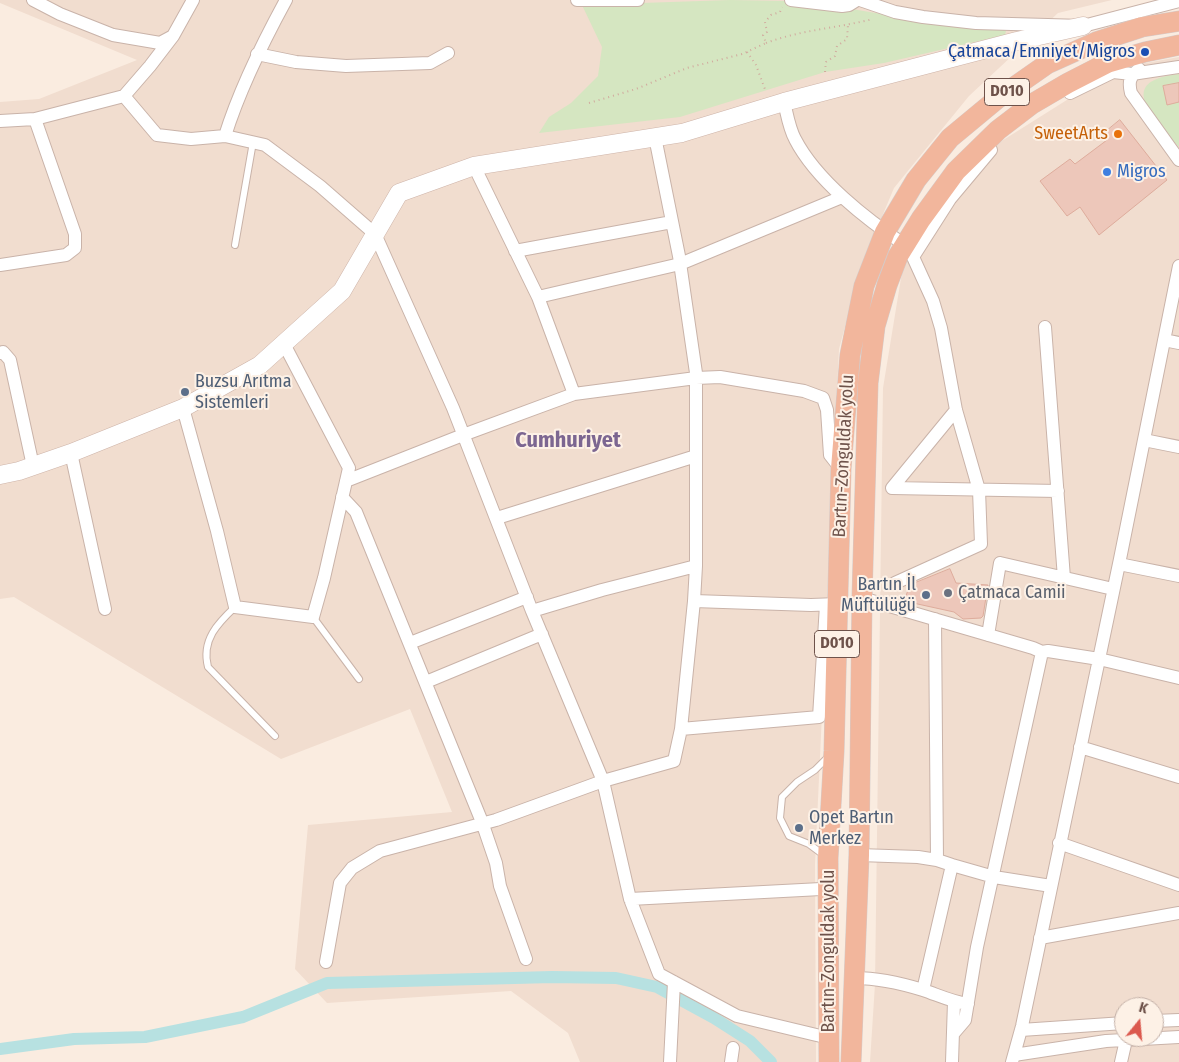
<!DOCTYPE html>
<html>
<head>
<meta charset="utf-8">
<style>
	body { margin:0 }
	#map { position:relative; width:1179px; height:1062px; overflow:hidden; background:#faece0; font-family:"Fira Sans Condensed",sans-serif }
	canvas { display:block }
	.north { position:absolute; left:1114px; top:997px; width:50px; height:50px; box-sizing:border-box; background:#fdf1e6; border:1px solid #c4b1a8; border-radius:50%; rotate:17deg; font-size:14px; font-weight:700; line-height:20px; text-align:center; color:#6e524a }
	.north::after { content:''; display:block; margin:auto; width:18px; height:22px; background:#db594e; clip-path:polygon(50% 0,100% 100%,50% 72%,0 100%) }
</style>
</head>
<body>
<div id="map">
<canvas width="1179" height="1062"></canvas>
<div class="north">K</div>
</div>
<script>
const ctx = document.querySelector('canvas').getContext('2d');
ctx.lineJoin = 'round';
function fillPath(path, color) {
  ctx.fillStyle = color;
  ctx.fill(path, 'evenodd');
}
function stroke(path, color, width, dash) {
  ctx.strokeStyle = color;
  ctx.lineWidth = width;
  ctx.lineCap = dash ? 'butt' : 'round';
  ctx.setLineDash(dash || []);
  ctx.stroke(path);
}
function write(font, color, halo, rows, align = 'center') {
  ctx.font = font + ' "Fira Sans Condensed",sans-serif';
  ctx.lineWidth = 4;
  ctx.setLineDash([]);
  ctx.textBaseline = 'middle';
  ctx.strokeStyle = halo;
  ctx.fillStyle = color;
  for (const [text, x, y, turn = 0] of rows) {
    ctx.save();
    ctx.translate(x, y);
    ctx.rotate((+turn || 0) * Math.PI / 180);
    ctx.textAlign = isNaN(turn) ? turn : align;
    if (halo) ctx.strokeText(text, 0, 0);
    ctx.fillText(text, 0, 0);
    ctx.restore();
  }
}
fillPath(new Path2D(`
	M0 0H1112L1058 13 969 96 894 188 862 264 839 349 815 864 816 1062H580L568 1033 511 991 327 1003 295 969 308 825 452 812 410 709 281 759 14 597 0 599V102L39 99 137 60 0 3Z
	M1179 57V1062H870L875 984 883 388 903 266 981 154 1070 98 1140 64ZM1124 1007H1154V1037H1124Z`), '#f1ddcf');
fillPath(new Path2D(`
	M730 0 786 1 846 8 905 18 1004 30 1006 31 1005 35 884 63 825 72 680 117 539 133 549 117 571 103 598 76 602 47 582 5Z
	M1179 74V147C1155 119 1113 81 1179 74Z`), '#d5e6c1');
stroke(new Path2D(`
	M0 1049 74 1039 145 1037 243 1017 327 983 552 977 616 978 657 987 714 1018 750 1041 771 1062`), '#b7e1e1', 12);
const building = new Path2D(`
	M1179 83V102L1167 105 1163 86Z
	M1120 120 1167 180 1099 235 1080 207 1067 216 1040 181 1070 159 1075 164 1107 140 1103 134Z
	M950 569 956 583 988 585 983 616 981 618 963 619 954 612 904 601 910 585Z`);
fillPath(building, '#edc7ba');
stroke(building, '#deac9c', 1);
const service = new Path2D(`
	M235 245 253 142
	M235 607C218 623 201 640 208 667L275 736
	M313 617 359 679
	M825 856 809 844 789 836 780 818 782 797 797 782 815 770 829 756`);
const minor = new Path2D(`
	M33 0 60 14 113 35 160 43 173 36
	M577 0H638
	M791 0 842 6 849 5 857 0
	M860 0 895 12 923 17 976 23 1083 26 1179 1
	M257 54 296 62 346 66 430 63 448 53
	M1139 69C1130 77 1128 81 1131 93L1179 160
	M1070 93 1113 72 1132 74 1179 67
	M124 96 157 135 191 139 225 136 265 145 320 186 375 234 453 408 532 611 603 781 630 899 659 974 737 1016 829 1038
	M784 102C787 114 789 128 795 139 816 180 867 220 905 245
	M0 121 35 119 124 96 150 66 173 36 193 0
	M225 136C240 88 262 44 286 0
	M655 137 679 256 696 373V566
	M474 166 538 297 680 264 842 197
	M515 251 672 222
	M0 265 66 255 75 248V234L35 119
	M538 297 574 394 696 378 720 377 804 391 823 398 827 410 830 455 841 469
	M1045 327 1064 578
	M1164 340 1179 343
	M0 353 3 352 10 360 33 466
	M183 408 217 531 235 607 313 617 324 578 349 468 284 344
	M1144 440 1179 447
	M71 453 105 609
	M346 481 463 435 574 394
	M892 488 1058 491
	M892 488 956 410
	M342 497 356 512 482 822 496 863 500 886 526 959
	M497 518 696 456
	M1119 564 1179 576
	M895 583 981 544 979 490 956 410 941 328 933 301 913 257 950 199 991 150
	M862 598 1033 648 1042 652 1048 651 1099 659 1179 678
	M532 611 602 590 696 566 694 601 811 605 838 604
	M935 619 937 860
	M988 635 1000 563 1113 589
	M410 643 527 597
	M426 682 542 634
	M681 729 819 717 826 605
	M1080 747 1179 777
	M1059 843 1179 885
	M859 855 918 857 937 860 952 865 994 877 1051 886
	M630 899 821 889
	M1040 938 1179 913
	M326 962 340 883 352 868 380 851 496 820 603 781 674 761 681 729 694 601
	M855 978C879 978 900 983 923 990 938 995 952 1002 968 1004
	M923 990 952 865
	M1154 1021 1179 1020
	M1021 1030 1124 1023
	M953 1034 965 1020 977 947 1042 652
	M1014 1055 1106 1041 1179 1037
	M670 1062 674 982
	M731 1062 733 1048
	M952 1062 954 1002
	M1012 1062 1022 1026 1120 559 1179 266
	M1121 1062 1126 1040`);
const secondary = new Path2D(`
	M0 475 19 471 71 453 183 408 260 365 342 291 399 193 474 166 682 133 784 102 1017 41 1083 26`);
const trunk = new Path2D(`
	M829 1062 828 858 834 751 841 469 850 355 864 286 885 232 916 180 950 138 997 99 1047 64 1096 42 1142 27 1179 21
	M851 1062 859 855 862 598 868 383 875 326 887 285 898 256 921 219 956 171 998 130 1032 104 1068 83 1107 63 1145 52 1179 45`);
stroke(service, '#c9b3a9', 8);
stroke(minor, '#c9b3a9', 14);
stroke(secondary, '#ceb4a9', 19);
stroke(trunk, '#d4cbc9', 21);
stroke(new Path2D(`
	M766 43C800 30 838 28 873 19
	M747 52 756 65 766 92
	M825 72 826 62 835 56 837 46 847 39 848 25
	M589 103 636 89 687 68 742 54 766 43 763 35 767 32 765 22 771 15 780 12 782 7`), '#d1aa9e', 2, [1, 4]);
stroke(service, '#fff', 6);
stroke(minor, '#fff', 12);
stroke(secondary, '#fff', 18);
stroke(trunk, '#f2b69c', 20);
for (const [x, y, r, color] of [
	[1145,52,5,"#1a4fb4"],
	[1118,134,5,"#e8710a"],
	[1107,172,5,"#3f7fe0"],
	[185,392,5,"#5c6f8a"],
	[948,593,5,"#6b7280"],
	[926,595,5,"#5c6f8a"],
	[799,828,5,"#5c6f8a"]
]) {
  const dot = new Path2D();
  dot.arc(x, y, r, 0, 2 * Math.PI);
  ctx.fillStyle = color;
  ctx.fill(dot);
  stroke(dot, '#fdf1e6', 2);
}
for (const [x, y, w] of [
	[1007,92,45],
	[837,644,45]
]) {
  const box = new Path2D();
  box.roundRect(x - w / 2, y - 13.5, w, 27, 4);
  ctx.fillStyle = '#fdf1e6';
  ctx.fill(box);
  stroke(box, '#6e524a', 1);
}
write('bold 16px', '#6e524a', null, [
	["D010",1007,92],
	["D010",837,644]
]);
write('18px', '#164399', '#fdf1e6', [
	["Çatmaca/Emniyet/Migros",1135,52]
], 'right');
write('18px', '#c56008', '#fdf1e6', [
	["SweetArts",1108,134]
], 'right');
write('18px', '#366cbe', '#fdf1e6', [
	["Migros",1117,172]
], 'left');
write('18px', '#4e5e75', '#fdf1e6', [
	["Buzsu Arıtma",195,382],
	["Sistemleri",195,403],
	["Bartın İl",916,585,"right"],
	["Müftülüğü",916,606,"right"],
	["Opet Bartın",809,818],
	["Merkez",809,839]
], 'left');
write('18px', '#6e524a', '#fdf1e6', [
	["Bartın-Zonguldak yolu",844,456,-87],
	["Bartın-Zonguldak yolu",829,951,-90]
]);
write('18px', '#5b616d', '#fdf1e6', [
	["Çatmaca Camii",958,593]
], 'left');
write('bold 22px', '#7c6691', '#fdf1e6', [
	["Cumhuriyet",568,441]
]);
</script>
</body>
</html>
